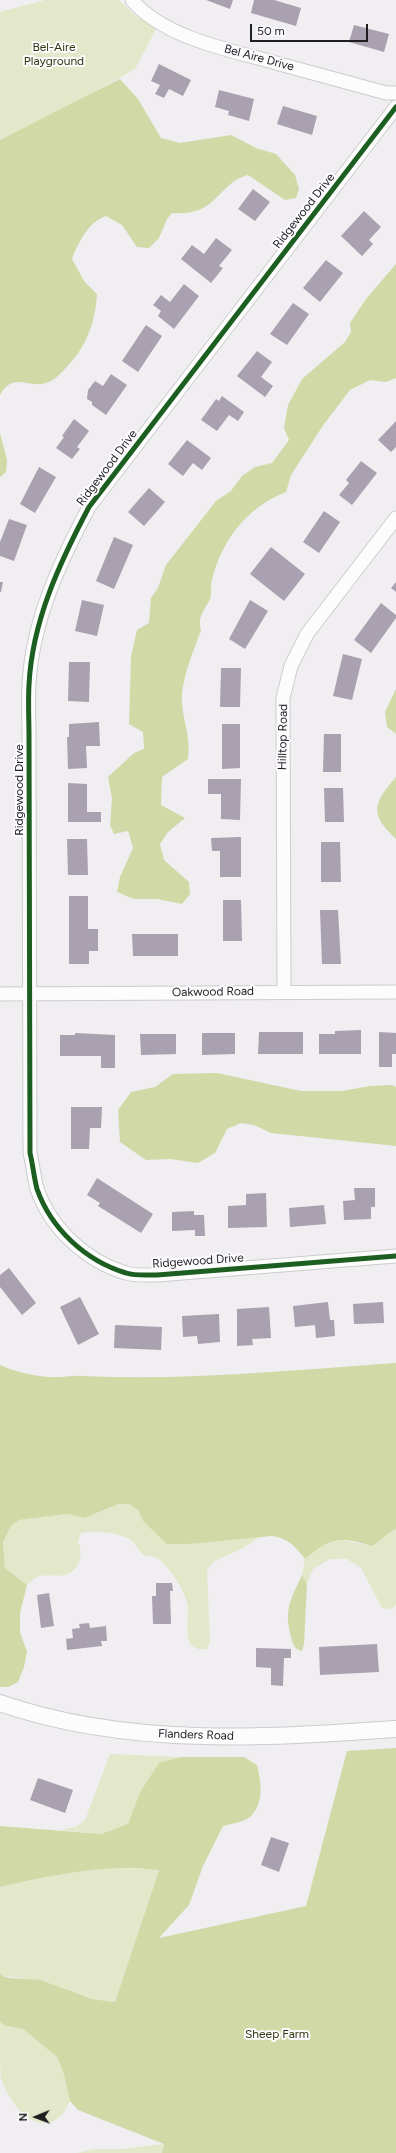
<!DOCTYPE html>
<html>
<head>
<meta charset="utf-8">
<style>
	body { margin:0 }
	#map { position:relative; width:396px; height:2153px; overflow:hidden; background:#f0eef1; font-family:Figtree,sans-serif }
	canvas { display:block }
	.north { position:absolute; left:16px; top:2097px; width:40px; height:40px; -webkit-text-stroke:3px #fdfbfe; paint-order:stroke; rotate:269deg; font-size:11px; font-weight:700; line-height:16px; text-align:center; color:#1e1d1f }
	.north::after { content:''; display:block; margin:auto; width:14px; height:18px; background:#1e1d1f; clip-path:polygon(50% 0,100% 100%,50% 72%,0 100%) }
	.scale { position:absolute; left:250px; top:24px; width:118px; height:18px; box-sizing:border-box; border:2px solid #1e1d1f; border-top:0; padding-left:5px; font-size:12px; line-height:14px; white-space:nowrap; color:#1e1d1f; -webkit-text-stroke:3px #fdfbfe; paint-order:stroke }
</style>
</head>
<body>
<div id="map">
<canvas width="396" height="2153"></canvas>
<div class="north">N</div>
<div class="scale">50 m</div>
</div>
<script>
const ctx = document.querySelector('canvas').getContext('2d');
ctx.lineJoin = 'round';
function fillPath(path, color) {
  ctx.fillStyle = color;
  ctx.fill(path, 'evenodd');
}
function stroke(path, color, width, dash) {
  ctx.strokeStyle = color;
  ctx.lineWidth = width;
  ctx.lineCap = dash ? 'butt' : 'round';
  ctx.setLineDash(dash || []);
  ctx.stroke(path);
}
function write(font, color, halo, rows, align = 'center') {
  ctx.font = font + ' Figtree,sans-serif';
  ctx.lineWidth = 4;
  ctx.setLineDash([]);
  ctx.textBaseline = 'middle';
  ctx.strokeStyle = halo;
  ctx.fillStyle = color;
  for (const [text, x, y, turn = 0] of rows) {
    ctx.save();
    ctx.translate(x, y);
    ctx.rotate((+turn || 0) * Math.PI / 180);
    ctx.textAlign = isNaN(turn) ? turn : align;
    if (halo) ctx.strokeText(text, 0, 0);
    ctx.fillText(text, 0, 0);
    ctx.restore();
  }
}
fillPath(new Path2D(`
	M45 0H119L136 16 156 29 135 69 61 111 0 140V12Z
	M119 1504H129L138 1510 143 1521 188 1544 205 1541 260 1537 241 1549 213 1562 207 1571 210 1642 207 1649C200 1650 192 1649 189 1641 186 1634 188 1616 188 1607 186 1592 169 1564 155 1557 151 1556 146 1556 143 1555 139 1551 135 1543 131 1540 120 1532 94 1530 81 1533L78 1542C84 1553 80 1571 65 1575 57 1577 48 1574 40 1576 35 1577 31 1582 27 1585L5 1568 3 1542 11 1526 19 1520 67 1514 77 1516 94 1515Z
	M396 1529V1604L393 1609 382 1608 361 1568 347 1559H330L313 1569 307 1584 302 1575 305 1559 320 1547 336 1539 372 1546C381 1541 387 1533 396 1529Z
	M110 1754 181 1757 159 1764 140 1792 128 1824 101 1834 60 1830 76 1827 85 1820Z
	M106 1868 159 1869 115 2002 92 1999 17 1977 3 1976 0 1973V1887L69 1872Z
	M0 2022 6 2026 23 2029 57 2057 63 2071 70 2101C67 2106 64 2114 60 2117 33 2138 8 2100 1 2078 0 2067 0 2036 0 2022Z
	M164 2144 162 2153H78L95 2149H122Z`), '#e2e8c9');
fillPath(new Path2D(`
	M120 79 138 99 161 138 180 143 231 135 256 148 276 154 295 175 299 189 296 198 285 200 248 175C217 183 218 217 172 213L167 219 159 238 149 248 137 247 122 225 106 216C89 221 78 243 72 259L84 281 97 294C95 326 85 349 63 371 58 376 53 381 46 383 27 389 14 371 0 395V140Z
	M396 264V378L386 382 370 380 350 390 324 424 291 475 286 492C247 507 222 540 212 580 210 586 212 594 210 599 205 610 197 616 201 630 194 650 181 680 182 701 183 723 191 735 188 759L162 777 161 805 185 818 168 832 160 844 164 860 189 882 190 894 182 904 157 899H134L117 892 120 877 133 848 128 831 114 834 110 825 112 799 108 777 134 753 144 749 143 732 129 724 131 656 137 630 149 623 151 598 158 588 166 565 216 501 231 491 242 476 255 467 272 463 289 440 284 428 288 405 302 379 345 342 351 332 350 323 366 299Z
	M0 433 7 460 6 472 0 477Z
	M396 689V734L387 727 385 712Z
	M396 777V839C369 813 373 804 396 777Z
	M217 1073 301 1091H342L370 1086 392 1085 396 1087V1146L271 1133 254 1125 241 1123 227 1129 215 1153 198 1163 170 1159 146 1160 120 1142 118 1110 131 1092 155 1087 173 1074Z
	M396 1363V1529C387 1533 381 1541 372 1546 339 1536 331 1537 305 1559 296 1547 288 1538 272 1536L188 1544H167L143 1521 138 1510 129 1504H119L85 1518 67 1514 19 1520 11 1526 3 1542 5 1568 27 1585 20 1613V1632L27 1652 24 1667 18 1682 8 1687H0V1365C16 1372 33 1376 50 1377 61 1378 72 1375 83 1376 188 1381 292 1370 396 1363Z
	M302 1575 307 1584 304 1644 302 1651C294 1649 293 1644 291 1637 284 1609 290 1601 302 1575Z
	M396 1748V2153H162L164 2144 78 2110 70 2101 63 2071 57 2057 23 2029 6 2026 0 2022V1973L3 1976 10 1978 40 1980 92 1999 115 2002 159 1870C105 1863 53 1875 0 1887V1826L101 1834 128 1824 140 1792 159 1763 181 1757H244L257 1765C261 1783 265 1803 250 1817 244 1822 230 1824 223 1826L203 1866 189 1905 159 1938 306 1906 347 1751Z`), '#d1d9a7');
fillPath(new Path2D(`
	M206 0H233L230 9Z
	M254 0H274L301 8 296 26 251 13Z
	M354 25 389 34 384 52 349 42Z
	M159 64 191 80 183 96 169 89 164 98 155 94 160 85 151 81Z
	M219 90 254 99 249 121 228 115 229 111 215 107Z
	M283 106 317 116 312 135 277 124Z
	M253 189 270 202 255 221 238 209Z
	M364 211 381 227 369 240 373 244 362 256 341 236Z
	M216 238 232 250 219 266 223 268 211 283 181 259 192 245 204 254Z
	M326 260 343 273 320 302 303 288Z
	M184 284 199 296 174 329 158 316 161 311 153 305 161 295 170 302Z
	M293 303 309 314 287 345 270 334Z
	M146 325 162 336 138 372 122 361Z
	M257 351 272 362 261 377 273 386 265 397 237 376Z
	M111 374 127 385 106 415 92 405V402L87 399 88 390 95 381 103 386Z
	M222 396 244 412 238 421 229 415 217 431 201 420 216 399 219 401Z
	M74 419 89 431 77 447 80 449 72 459 56 448 64 437 62 436Z
	M396 421V447L391 452 378 440Z
	M187 440 211 458 202 470 193 463 183 476 168 464Z
	M361 461 377 473 352 505 339 495 349 483 346 480Z
	M39 467 56 477 35 513 20 504Z
	M149 488 165 502 144 526 128 512Z
	M324 511 340 522 319 553 303 542Z
	M9 519 27 525 14 561 0 556V542Z
	M114 537 133 545 114 589 96 581Z
	M271 547 305 574 284 601 250 574Z
	M0 582H3L1 592H0Z
	M396 582V592L391 588Z
	M82 600 104 605 97 636 75 631Z
	M250 600 268 611 245 649 229 639Z
	M381 603 396 615V618L371 653 354 640Z
	M343 654 362 659 352 700 333 696Z
	M69 662H90L89 702 68 701Z
	M221 668H241L240 707H220Z
	M99 722 100 746H86L87 768 68 769 67 737H69V724Z
	M222 724H240V768L222 769Z
	M324 734H341V772H323Z
	M208 779H241L240 820 221 819V794H208Z
	M68 783 87 784V812H101V822H68Z
	M324 788H343L344 822H325Z
	M241 837V877H220V851H212L211 838Z
	M67 839H87L88 875H68Z
	M321 842H340L341 882H321Z
	M69 896H88V929H98V951H89V964H69Z
	M223 900H241L242 941H223Z
	M320 910H338L341 964H322Z
	M132 934H178V956H133Z
	M361 1030V1054H319V1034H335V1031Z
	M259 1032H303V1054H258Z
	M379 1032 396 1033V1054H392V1067H379Z
	M75 1033 115 1035V1068H101V1056H60V1035H75Z
	M202 1033H235V1054L202 1055Z
	M140 1034H176V1054L141 1055Z
	M71 1107H102L101 1128H90L89 1149H71Z
	M97 1178 153 1214 141 1233 98 1206 100 1203 87 1195Z
	M354 1188H375V1207H371V1219L344 1220 343 1201 355 1200Z
	M266 1193 267 1227 228 1228V1206L246 1205V1194Z
	M324 1205 326 1224 290 1227 289 1208Z
	M194 1211V1215H204L205 1236H195V1230L172 1231V1212Z
	M9 1268 36 1303 22 1315 0 1287V1275Z
	M80 1297 99 1334 78 1345 60 1307Z
	M328 1302 330 1320H334L335 1336 316 1338 315 1325 295 1327 293 1306Z
	M383 1302 384 1323 354 1324 353 1304Z
	M269 1307 271 1338 252 1339 253 1345 237 1346V1309Z
	M219 1314 220 1342 198 1344 197 1336 183 1337 182 1316Z
	M115 1325 162 1327 161 1350 114 1348Z
	M156 1583H172L173 1591H170L171 1624H153L152 1596H156Z
	M49 1593 54 1626 41 1628 37 1595Z
	M89 1623 90 1628 106 1626 107 1641H101L102 1646 67 1650 66 1639 73 1638 72 1629 80 1628 79 1624Z
	M377 1644 379 1672 320 1675 319 1647Z
	M256 1648 291 1649V1658H284L283 1686 271 1685V1668L256 1667Z
	M38 1778 73 1790 65 1813 30 1800Z
	M271 1837 289 1843 279 1872 261 1865Z`), '#a9a0b0');
const minor = new Path2D(`
	M132 0C164 38 230 50 276 63 313 73 349 83 386 93H396
	M396 107 89 507C60 562 32 621 29 685 28 702 29 720 29 737L30 1153C33 1165 34 1178 37 1189 51 1229 86 1261 126 1273 135 1276 147 1275 157 1275L396 1256
	M284 991 283 698 291 666 307 634 396 518
	M0 994 396 992`);
const tertiary = new Path2D(`
	M0 1703C126 1747 264 1738 396 1729`);
stroke(minor, '#cccbcd', 15);
stroke(tertiary, '#cccbcd', 18);
stroke(minor, '#fdfcfd', 13);
stroke(tertiary, '#fdfcfd', 16);
stroke(new Path2D(`
	M396 107 89 507C60 562 32 621 29 685 28 702 29 720 29 737L30 1153C33 1165 34 1178 37 1189 51 1229 86 1261 126 1273 135 1276 147 1275 157 1275L396 1256`), '#1b5e20', 5);
write('12px', '#31360f', '#fdfbfe', [
	["Bel-Aire",54,47],
	["Playground",54,61],
	["Sheep Farm",277,2034]
]);
write('12px', '#1e1d1f', '#fdfbfe', [
	["Bel Aire Drive",259,58,15],
	["Ridgewood Drive",304,211,-52],
	["Ridgewood Drive",107,468,-53],
	["Hilltop Road",283,737,-89],
	["Ridgewood Drive",19,790,-90],
	["Oakwood Road",213,992,-1],
	["Ridgewood Drive",198,1261,-4],
	["Flanders Road",196,1735,2]
]);
</script>
</body>
</html>
